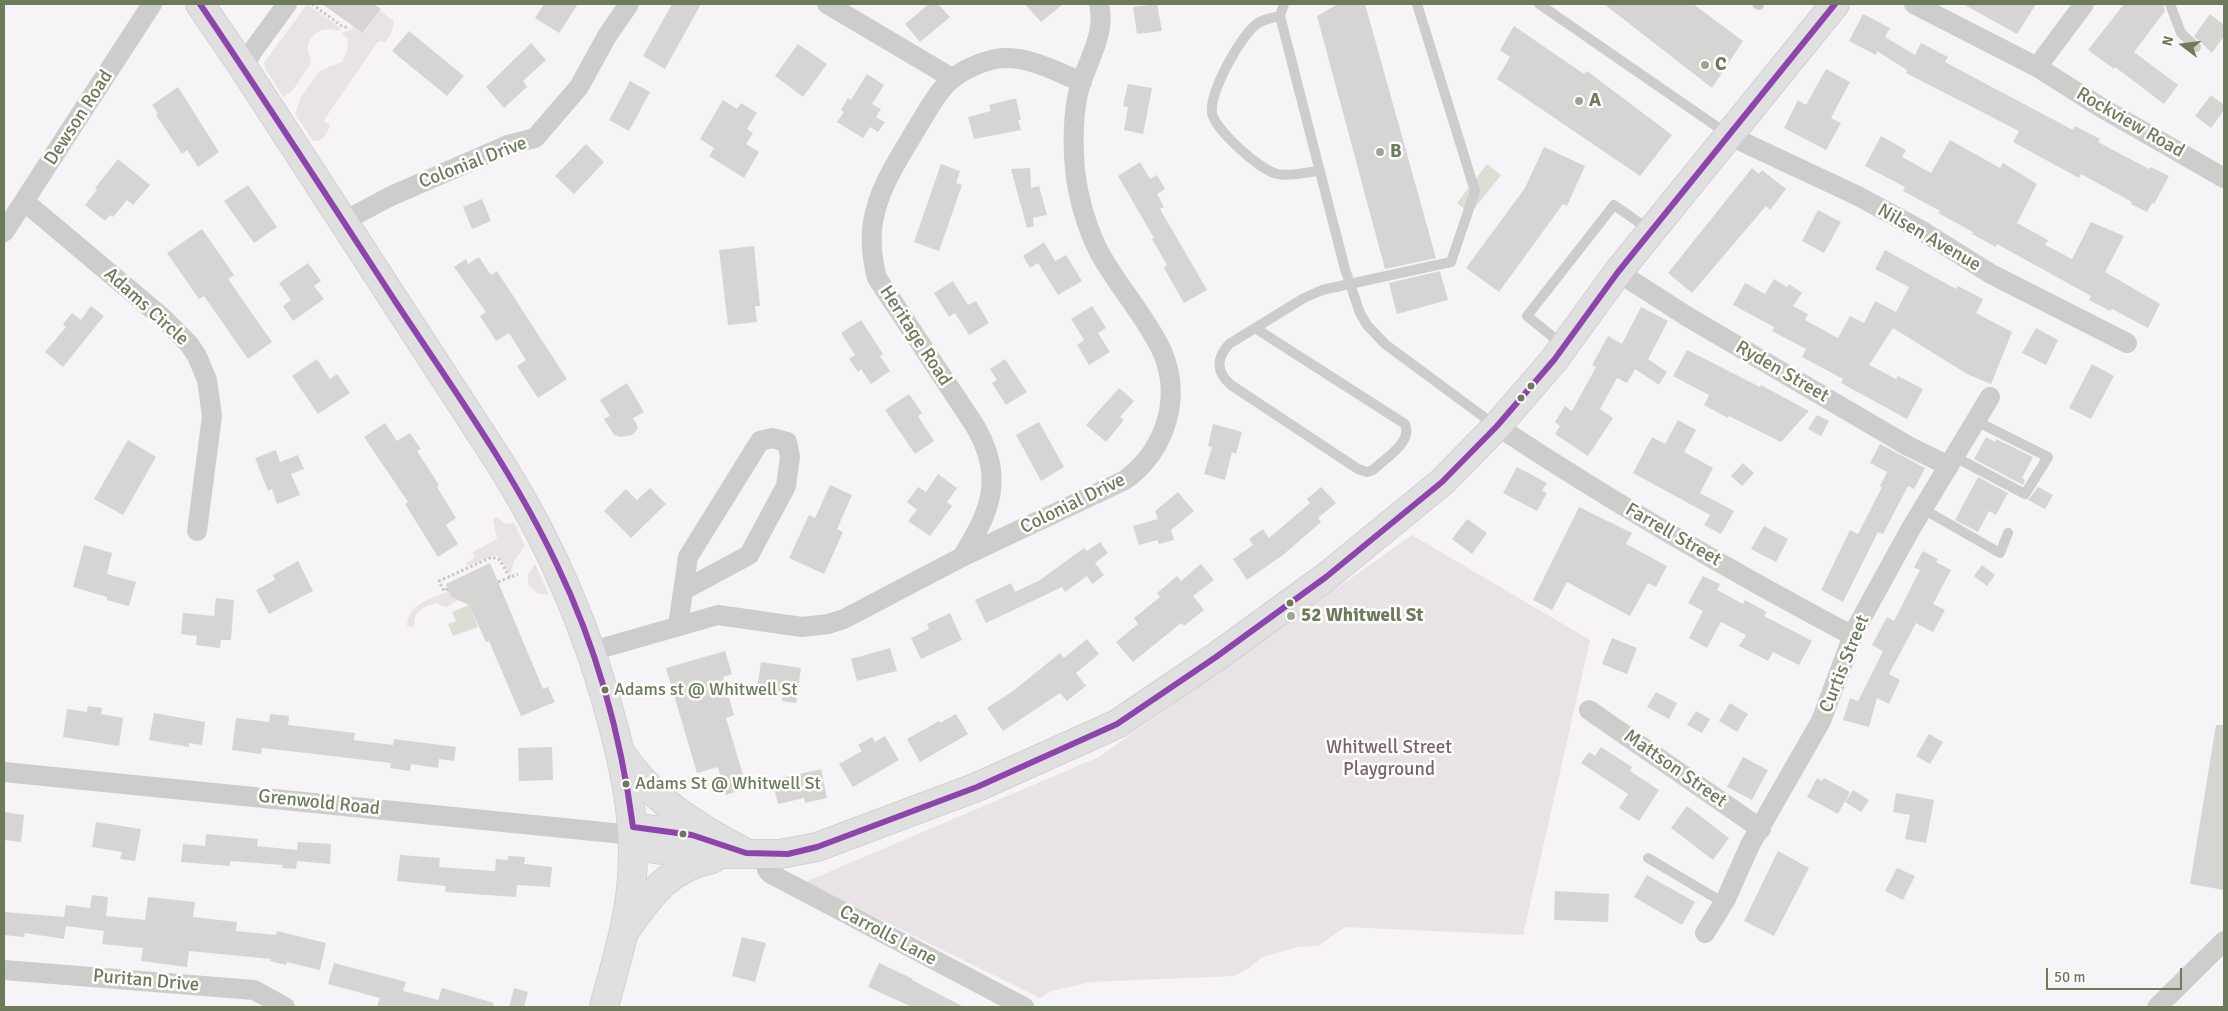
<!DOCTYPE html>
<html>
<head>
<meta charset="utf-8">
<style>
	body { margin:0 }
	#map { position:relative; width:2228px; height:1011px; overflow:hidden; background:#f6f4f6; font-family:Signika,sans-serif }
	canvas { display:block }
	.frame { position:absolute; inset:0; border:5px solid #6d7b5c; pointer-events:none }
	.north { position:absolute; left:2158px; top:20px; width:50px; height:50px; -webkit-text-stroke:4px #fff; paint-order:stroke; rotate:285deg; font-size:14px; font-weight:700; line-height:20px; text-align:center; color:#6d7b5c }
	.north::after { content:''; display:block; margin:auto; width:18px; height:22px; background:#6d7b5c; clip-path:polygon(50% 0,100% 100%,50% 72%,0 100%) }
	.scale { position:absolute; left:2046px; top:968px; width:136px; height:22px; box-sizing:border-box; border:2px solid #6d7b5c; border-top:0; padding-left:6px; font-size:15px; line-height:18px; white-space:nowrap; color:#6d7b5c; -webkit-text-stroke:4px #fff; paint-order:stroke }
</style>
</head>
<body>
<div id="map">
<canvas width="2228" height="1011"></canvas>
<div class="frame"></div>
<div class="north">N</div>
<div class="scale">50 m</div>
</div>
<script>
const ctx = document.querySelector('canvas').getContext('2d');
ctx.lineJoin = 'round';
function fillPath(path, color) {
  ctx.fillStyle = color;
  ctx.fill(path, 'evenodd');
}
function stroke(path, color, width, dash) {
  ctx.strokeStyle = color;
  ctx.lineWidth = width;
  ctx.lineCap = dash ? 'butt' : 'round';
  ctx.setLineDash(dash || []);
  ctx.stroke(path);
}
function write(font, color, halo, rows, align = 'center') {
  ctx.font = font + ' Signika,sans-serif';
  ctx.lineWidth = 5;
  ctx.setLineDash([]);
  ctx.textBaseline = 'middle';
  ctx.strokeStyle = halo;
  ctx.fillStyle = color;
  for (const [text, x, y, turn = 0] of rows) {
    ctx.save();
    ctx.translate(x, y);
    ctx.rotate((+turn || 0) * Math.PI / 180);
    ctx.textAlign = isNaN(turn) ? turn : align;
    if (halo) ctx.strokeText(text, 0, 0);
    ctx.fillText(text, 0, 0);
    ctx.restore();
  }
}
fillPath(new Path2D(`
	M307 4 340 28 338 31C325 26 310 31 308 47 308 53 311 57 311 63L293 90 283 97 266 69 264 63Z
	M380 11 394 21 392 32 385 43 381 41 377 43 324 120 325 123 330 124C328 133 323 142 313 141L295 114 301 97 319 71 342 62 347 51 348 39 341 33 351 30 354 26 364 33Z
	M497 517 505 524 514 523 525 546 514 561 510 574 501 559 495 555 467 566 466 563 475 558 473 552 497 539 493 520Z
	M1412 535 1590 640 1523 935 1345 927 1318 946 1298 947 1262 957 1248 969 1233 976 1091 982 1051 991 1040 998 805 882 1099 757Z
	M535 564 549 595 537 593 528 584V574Z
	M449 591 451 597 458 601 446 607 435 603C423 608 412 612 415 627L407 626C408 603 431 599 449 591Z`), '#e9e2e6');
fillPath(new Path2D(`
	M1487 164 1501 175 1470 214 1457 203Z
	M469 605 478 627 453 636 448 624 456 621 452 612Z`), '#dbded4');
fillPath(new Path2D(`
	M322 4H374L381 9 363 33Z
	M544 4H578L559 33 535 18Z
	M672 4H701L665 69 643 56Z
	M929 4H938L950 17 920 42 905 24Z
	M1025 4H1063L1041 22Z
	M1157 4 1162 31 1137 34 1133 7Z
	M1338 4H1365L1436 258 1385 269 1317 16Z
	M1604 4H1693L1743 41 1712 88Z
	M1963 4H2036L2017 34Z
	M2124 4H2163L2165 11 2134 52 2178 85 2164 104 2115 67 2114 69 2088 50Z
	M1863 14 1890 28 1885 37 1915 55 1921 43 1948 57 1945 62 1988 85 2073 130 2075 126 2100 139 2098 142 2149 169 2151 167 2169 176 2154 204 2152 203 2147 212 2131 204 2132 202 2081 174 2079 178 2013 142 2019 131 1906 73 1907 70 1877 51 1876 55 1849 41Z
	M2210 14 2224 25V36L2212 53 2194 36Z
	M1514 26 1584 74 1587 71 1672 135 1640 176 1497 79 1510 57 1500 50Z
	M409 31 464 76 447 96 392 51Z
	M531 43 546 60 523 81 527 87 504 108 486 87Z
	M798 44 827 64 803 97 775 76Z
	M1826 69 1850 82 1831 118 1841 123 1826 150 1784 128 1798 100 1806 105Z
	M867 74 884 85 872 104 881 109 876 117 885 122 878 132 870 127 863 138 837 122 844 112 841 110 848 98 851 100Z
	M630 81 650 92 629 131 609 120Z
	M1128 84 1152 88 1143 134 1124 130 1128 107 1123 106Z
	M178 87 219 152 198 167 187 150 182 154 156 115 158 114 152 105Z
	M2211 95 2224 105V110L2211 128 2195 116Z
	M1013 99H1016L1021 120H1018L1021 130 974 139 968 117 991 111 989 105Z
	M723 100 737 109 741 103 757 113 747 129 753 133 746 144 759 152 744 178 709 156 714 148 700 139Z
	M1881 136 1906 150 1902 157 1931 173 1950 140 2000 168 2003 163 2037 184 2017 223 2048 240 2045 245 2072 259 2091 222 2124 236 2105 272 2160 304 2148 328 2112 309 2110 311 2089 300 2091 296 1997 244 1996 247 1972 234 1973 232 1938 213 1940 211 1903 191 1905 187 1865 166Z
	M586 144 604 162 574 194 555 176Z
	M1544 147 1585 166 1567 206 1563 204 1499 292 1466 268 1525 188Z
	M118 159 150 185 133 205 127 200 113 217 110 215 105 221 85 205 97 190 95 188Z
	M1140 162 1150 179 1157 175 1165 189 1157 194 1164 207 1160 209 1207 290 1184 303 1164 268 1167 265 1152 239 1154 238 1118 176Z
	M941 164 960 171 956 183 962 185 939 251 914 242Z
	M1030 168 1031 188 1039 186 1047 215 1033 218 1034 226 1027 228 1011 169Z
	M1752 168 1759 174 1762 170 1786 189 1770 210 1766 206 1692 293 1668 273Z
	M248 185 277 227 254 243 224 201Z
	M482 199 491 221 472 229 463 207Z
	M1818 210 1841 222 1824 253 1802 241Z
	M202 229 234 275 228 279 272 342 248 359 204 296 199 299 167 253Z
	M1044 242 1055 261 1066 255 1082 281 1058 295 1038 263 1030 268 1023 256Z
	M754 246 760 306H755L757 322 728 325 719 250Z
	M1885 250 1956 289 1958 286 1983 299 1976 313 2012 332 1991 384 1967 374 1893 328 1869 365 1896 379 1898 376 1923 389 1907 419 1841 383 1843 379 1802 357 1806 349 1772 331 1774 327 1733 305 1745 283 1765 294 1774 279 1787 287 1789 284 1802 293 1793 306 1808 314 1805 320 1838 338 1850 316 1864 323 1875 301 1896 312 1909 287 1875 269Z
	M479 257 491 275 497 271 567 379 538 398 517 366 526 360 509 333 496 341 480 316 486 312 454 267 466 259 468 264Z
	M308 263 321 281 314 286 324 299 293 321 283 306 291 300 279 283Z
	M1440 271 1448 300 1397 314 1389 283Z
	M953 281 968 305 976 301 989 323 969 335 955 313 949 317 934 293Z
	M91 306 104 316 63 367 45 352 66 327 63 324 72 313 81 320Z
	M1092 306 1106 328 1098 333 1110 352 1089 365 1077 345 1084 340 1071 319Z
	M1641 307 1668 321 1648 359 1667 372 1659 385 1635 369 1627 383 1617 378 1600 409 1613 418 1588 456 1555 434 1560 426 1555 422 1565 406 1572 411 1596 367 1592 365 1608 336 1622 344Z
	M861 320 883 354 880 356 890 371 871 384 861 369 858 372 849 359 855 355 841 333Z
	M2036 328 2058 340 2046 365 2022 353Z
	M1687 350 1760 387 1761 385 1809 411 1781 442 1729 416 1728 418 1704 405 1709 395 1673 376Z
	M317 359 330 379 337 374 350 393 318 414 292 376Z
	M1005 359 1027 392 1006 405 992 383 997 380 990 369Z
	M2092 364 2114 376 2091 419 2069 408Z
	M627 383 644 412 633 418 638 427 636 431 632 435 621 437 614 435 604 419 610 416 600 400Z
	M1119 388 1134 401 1120 417 1124 420 1106 442 1086 425Z
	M909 394 922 413 918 416 934 441 915 454 885 410Z
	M1817 415 1829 421 1821 436 1808 429Z
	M1678 420 1696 430 1684 452 1713 468 1700 493 1734 511 1721 534 1704 525 1710 515 1633 473 1652 437 1665 444Z
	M1039 422 1064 467 1041 481 1016 435Z
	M385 423 397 441 410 433 421 449 417 451 439 485 437 487 456 518 446 525 458 544 438 557 405 504 408 502 364 437Z
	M1213 424 1242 432 1236 454 1232 452 1225 480 1204 474 1212 447 1208 446Z
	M1986 437 1995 442 1996 439 2033 457 2022 478 2025 480 2023 485 1974 459Z
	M128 440 156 457 123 515 94 499Z
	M1880 444 1925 468 1914 489 1908 486 1883 534 1878 532 1843 602 1821 590 1850 530 1858 534 1882 487 1880 486 1887 472 1870 463Z
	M276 450 280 462 298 455 304 469 291 474 300 495 277 504 272 489 268 491 255 458Z
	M1743 463 1754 473 1742 486 1731 476Z
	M1517 467 1547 483 1542 491 1547 493 1537 511 1503 493Z
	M938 474 957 488 947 502 952 506 930 536 908 521 917 510 907 502 918 487 926 492Z
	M1978 477 2008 493 1996 515 1989 511 1978 532 1955 520Z
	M830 485 852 495 837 529 843 532 824 574 789 558 809 515 815 518Z
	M1321 487 1336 503 1318 518 1321 522 1283 555 1247 580 1233 559 1253 545 1249 539 1263 529 1269 538 1310 503 1307 499Z
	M2038 487 2053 495 2045 509 2028 500Z
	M650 488 666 504 631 538 604 511 626 489 637 500Z
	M1178 492 1194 511 1171 530 1174 540 1159 544 1157 540 1139 545 1133 526 1158 519 1155 511Z
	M1579 507 1632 533 1626 544 1667 566 1656 587 1648 583 1630 616 1567 582 1552 610 1533 600Z
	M1467 519 1487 533 1472 554 1452 539Z
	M1764 526 1788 539 1776 562 1751 549Z
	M1100 542 1108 553 1095 563 1104 575 1092 584 1087 576 1065 592 1062 587 986 623 975 600 1011 583 1015 592 1040 580 1084 548 1087 551Z
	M84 545 112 553 107 574 136 582 129 606 107 600V597L73 587Z
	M1923 551 1938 559 1936 562 1951 570 1933 604 1945 610 1933 632 1916 623 1889 674 1900 680 1889 704 1877 698 1869 727 1843 720 1850 698 1858 701 1883 651 1872 645 1887 617 1894 621 1920 570 1914 567Z
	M298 561 313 591 269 614 256 590 275 580 273 575Z
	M490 563 543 689 548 687 555 702 521 716 489 641 486 642 469 605 451 597 446 584Z
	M1201 564 1214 580 1193 596 1204 610 1184 626 1181 623 1133 662 1116 642 1138 624 1134 618 1160 597 1157 593 1177 576 1181 581Z
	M1982 565 1995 575 1987 586 1974 576Z
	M1703 576 1720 584 1717 590 1743 604 1745 600 1767 612 1764 616 1812 641 1799 665 1773 652 1768 661 1739 646 1746 635 1721 622 1707 648 1689 638 1703 611 1688 603Z
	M216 598 234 600 231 640H221L220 648 196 645 197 636 181 634 183 613 214 616Z
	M950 613 962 640 921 659 911 638 929 629 927 624Z
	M1612 638 1637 648 1627 674 1602 664Z
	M1087 639 1099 654 1076 673 1086 686 1067 701 1060 693 1003 731 987 708 1013 691 1060 653 1064 658Z
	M890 648 897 671 857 681 851 659Z
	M725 651 732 674 723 677 734 715 726 718 747 788 726 795 718 767 697 773 666 668Z
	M761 662 801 668 796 703 782 701 783 692 757 689Z
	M1656 692 1677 703 1669 719 1647 707Z
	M1730 703 1748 714 1737 732 1719 721Z
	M88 706 102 708 101 714 123 718 119 746 63 737 67 709 87 712Z
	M1696 711 1710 719 1702 733 1687 725Z
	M154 713 205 722 202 745 189 743V747L149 740Z
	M270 714 289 716 288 725 355 733 354 740 393 745 394 739 456 747 454 761 439 759 438 768 411 764 410 771 390 768 391 763 306 753 262 748 261 754 232 750 236 718 269 722Z
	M956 714 968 734 920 762 907 739 939 721 940 723Z
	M2216 725H2224V890L2190 884Z
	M1929 734 1943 742 1930 764 1916 756Z
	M885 736 899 760 853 787 839 764 862 751 858 745 872 737 875 742Z
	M552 747 553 780 519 781 518 748Z
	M1601 747 1632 767 1630 771 1659 790 1639 821 1619 808 1628 794 1581 763 1589 752 1595 756Z
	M1743 757 1768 770 1752 800 1727 787Z
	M821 769 827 798 805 803 804 798 778 804 772 780Z
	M1817 778 1822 781 1824 778 1850 792 1838 814 1807 797Z
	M1853 790 1869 800 1861 812 1845 802Z
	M1896 793 1934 800 1926 843 1905 839 1910 815 1893 812Z
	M1687 806 1729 838 1713 860 1671 828Z
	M4 812 24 815 21 842 4 840Z
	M96 822 141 829 135 861 120 859 122 852 92 847Z
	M206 834 258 839 257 846 297 850 298 842 331 844 330 864 297 861 296 869 282 868 283 865 230 861V866L181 862 183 844 205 846Z
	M1778 851 1809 868 1774 936 1744 921Z
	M400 855 440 858 439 867 495 871 496 859 508 860V856L525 857 524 864 552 867 550 887 517 885 516 897 445 892 446 886 397 881Z
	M1897 868 1915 876 1903 900 1885 891Z
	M1647 875 1695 902 1682 925 1634 897Z
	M1555 891 1609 894 1608 922 1554 920Z
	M92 895 108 897 106 916 145 920 148 897 195 902 193 917 237 922 236 931 276 935 277 931 326 943 320 970 287 962 286 965 270 961 271 959 189 951 187 967 141 961 143 948 102 944 104 931 66 926 64 939 25 933 24 937 4 935V912L64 917 66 905 90 908Z
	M742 937 766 943 755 982 732 976Z
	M334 963 406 982 403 991 438 1000 442 988 494 1003 493 1007H377L380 998 328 984Z
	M879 963 913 979 912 980 964 1007H912L868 987Z
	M514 988 528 992 524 1007H509Z`), '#d6d5d4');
const secondary = new Path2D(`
	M619 750C649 798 695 826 744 852
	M633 827 692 835 706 840
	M633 846 692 854H780L817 847 977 787 1117 724 1216 657 1326 577 1442 482 1497 426 1554 360 1618 272 1835 4
	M624 932C649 897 667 868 712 859`);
const primary = new Path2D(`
	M200 4 243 67 502 466C554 549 590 635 614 729 627 779 636 827 632 878 629 922 615 965 604 1007`);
stroke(secondary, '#d1d2d0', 30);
stroke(primary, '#d3d2d2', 30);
stroke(new Path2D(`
	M312 4 343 27H348
	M498 582 518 574
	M448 589 444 591 439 581 492 557 500 560 510 578`), '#c9cac8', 3, [2.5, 2.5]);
stroke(new Path2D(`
	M1284 4 1280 16 1345 269 1360 313 1367 325 1385 344 1496 426
	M1539 4 1729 135
	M1757 4 1759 5
	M2170 4 2181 33 2196 47
	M1280 16C1272 18 1264 19 1258 23 1241 35 1209 92 1212 113 1215 130 1260 170 1277 174 1291 177 1305 172 1319 171
	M1255 328 1405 424C1413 442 1385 458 1373 470L1367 472 1358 469 1231 385C1216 372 1216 359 1229 344L1304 298 1322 290 1451 262 1475 191 1417 4
	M1563 345 1527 316 1614 205 1651 231
	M1955 457 2025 494 2048 457 1976 421
	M1923 509 2000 553 2008 533
	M1648 858 1724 903`), '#cdcecc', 10);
stroke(new Path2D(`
	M827 4 952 78
	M1914 4 2037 67 2084 4
	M243 67 254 49 287 4
	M2037 67 2102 108 2224 178
	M1730 136 1858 196 1919 229 1991 274 2127 343
	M25 202 163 318 189 344 197 356 207 380 212 416 197 531
	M344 221 391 196 508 145 535 138 579 87 607 36 629 4
	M4 232 152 4
	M1618 272 1688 317 1908 446 1949 466
	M1497 426C1612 502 1732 572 1853 636
	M962 557C991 510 1005 478 975 426L877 278C872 259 870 241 873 222 879 186 900 157 918 126 928 110 937 92 951 80 962 70 981 62 995 59 1026 54 1054 71 1082 82
	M678 626 688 557 760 441 772 438 787 442 790 457 786 486 749 555 684 590
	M592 651 718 615 802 627 828 624 844 619 962 557 1125 480C1166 450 1183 396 1161 349 1144 314 1116 284 1098 250 1086 225 1078 197 1075 170 1073 147 1073 121 1077 98 1083 66 1107 38 1099 4
	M1589 710 1761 829
	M4 772 633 835
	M765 854 767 870 771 874 1024 1007
	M1705 933 1726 899 1750 845 1821 721 1855 630 1910 530 1990 397
	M4 970 254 990 285 1007
	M2157 1007 2224 941`), '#cdcecc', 20);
stroke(secondary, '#e1e0e0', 28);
stroke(primary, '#e1e0e0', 28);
stroke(new Path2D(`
	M200 4C267 103 332 204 397 304 453 389 514 473 557 565 597 648 621 736 633 827L692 835 746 853 788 854 817 847 977 787 1117 724 1216 657 1326 577 1442 482 1497 426 1554 360 1618 272 1835 4`), '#8e44ad', 6);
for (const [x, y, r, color] of [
	[1705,65,5,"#9da592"],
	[1579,101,5,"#9da592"],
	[1380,152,5,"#9da592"],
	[1531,386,4.5,"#6d7b5c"],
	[1521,398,4.5,"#6d7b5c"],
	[1290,603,4.5,"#6d7b5c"],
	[1291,616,5,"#9da592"],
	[605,690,4.5,"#6d7b5c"],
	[626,784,4.5,"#6d7b5c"],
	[683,834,4.5,"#6d7b5c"]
]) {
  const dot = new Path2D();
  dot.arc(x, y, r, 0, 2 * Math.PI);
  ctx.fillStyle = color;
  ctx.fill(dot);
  stroke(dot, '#fff', 2);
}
write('18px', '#6d7b5c', '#fff', [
	["Adams st @ Whitwell St",614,690],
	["Adams St @ Whitwell St",635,784]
], 'left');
write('bold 19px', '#6d7b5c', '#fff', [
	["C",1715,65],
	["A",1589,101],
	["B",1390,152],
	["52 Whitwell St",1301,616]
], 'left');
write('19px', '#6d7b5c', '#fff', [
	["Dewson Road",79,118,-57],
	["Rockview Road",2130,123,30],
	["Colonial Drive",473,163,-21],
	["Nilsen Avenue",1929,238,30],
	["Adams Circle",146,307,42],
	["Heritage Road",915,336,57],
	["Ryden Street",1782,372,30],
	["Colonial Drive",1073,504,-26],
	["Farrell Street",1673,535,30],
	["Curtis Street",1845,664,-68],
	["Mattson Street",1675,769,35],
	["Grenwold Road",319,803,6],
	["Carrolls Lane",888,936,28],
	["Puritan Drive",146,981,5]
]);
write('19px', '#7d6368', '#fff', [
	["Whitwell Street",1389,748],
	["Playground",1389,770]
]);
</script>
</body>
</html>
